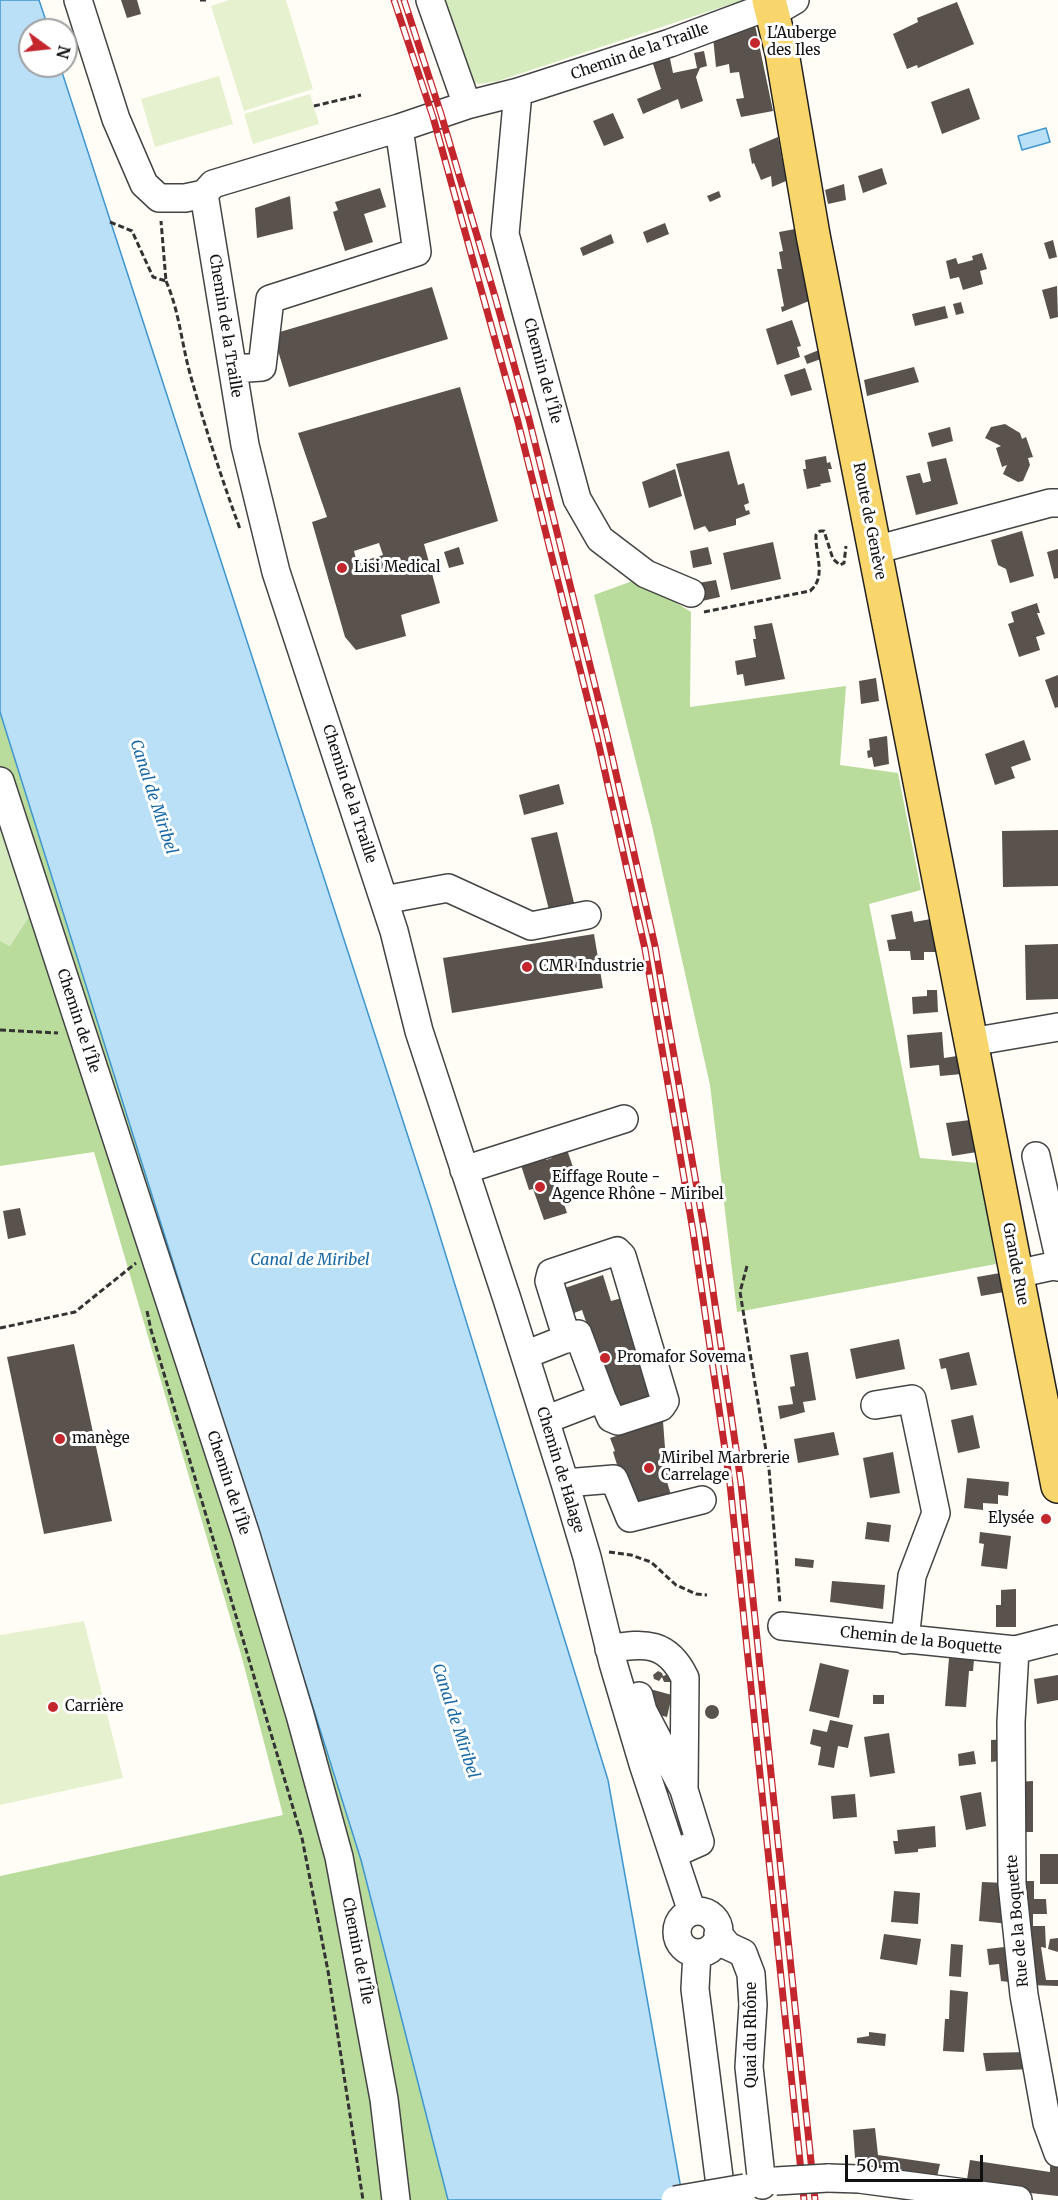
<!DOCTYPE html>
<html>
<head>
<meta charset="utf-8">
<style>
	body { margin:0 }
	#map { position:relative; width:1058px; height:2200px; overflow:hidden; background:#fffdf5; font-family:Merriweather,serif }
	canvas { display:block }
	.north { position:absolute; left:18px; top:18px; width:60px; height:60px; box-sizing:border-box; background:#fff; border:2px solid #a0a0a0; border-radius:50%; rotate:105deg; font-size:16px; font-weight:700; line-height:24px; text-align:center; color:#111 }
	.north::after { content:''; display:block; margin:auto; width:21px; height:27px; background:#c4262e; clip-path:polygon(50% 0,100% 100%,50% 72%,0 100%) }
	.scale { position:absolute; left:845px; top:2155px; width:138px; height:27px; box-sizing:border-box; border:3px solid #111; border-top:0; padding-left:8px; font-size:18px; line-height:21px; white-space:nowrap; color:#111; -webkit-text-stroke:4px #fff; paint-order:stroke }
</style>
</head>
<body>
<div id="map">
<canvas width="1058" height="2200"></canvas>
<div class="north">N</div>
<div class="scale">50 m</div>
</div>
<script>
const ctx = document.querySelector('canvas').getContext('2d');
ctx.lineJoin = 'round';
function fillPath(path, color) {
  ctx.fillStyle = color;
  ctx.fill(path, 'evenodd');
}
function stroke(path, color, width, dash) {
  ctx.strokeStyle = color;
  ctx.lineWidth = width;
  ctx.lineCap = dash ? 'butt' : 'round';
  ctx.setLineDash(dash || []);
  ctx.stroke(path);
}
function write(font, color, halo, rows, align = 'center') {
  ctx.font = font + ' Merriweather,serif';
  ctx.lineWidth = 6;
  ctx.setLineDash([]);
  ctx.textBaseline = 'middle';
  ctx.strokeStyle = halo;
  ctx.fillStyle = color;
  for (const [text, x, y, turn = 0] of rows) {
    ctx.save();
    ctx.translate(x, y);
    ctx.rotate((+turn || 0) * Math.PI / 180);
    ctx.textAlign = isNaN(turn) ? turn : align;
    if (halo) ctx.strokeText(text, 0, 0);
    ctx.fillText(text, 0, 0);
    ctx.restore();
  }
}
fillPath(new Path2D(`
	M439 0H743L498 81 480 84 470 82Z
	M0 791 37 904 10 946 0 941Z`), '#d5ebbd');
fillPath(new Path2D(`
	M638 579 691 612 690 707 846 686 840 765 898 773 921 890 869 904 920 1158 979 1163 996 1264 737 1312 710 1085 652 826 594 595Z
	M0 638 361 1860 448 2200H0V1876L283 1815 242 1658 94 1152 0 1166V941L10 946 37 904 0 791Z`), '#b9dc9c');
fillPath(new Path2D(`
	M229 0H286L313 89 244 111 211 6Z
	M219 76 233 124 155 147 141 99Z
	M310 94 319 124 253 144 244 114Z
	M84 1621 123 1778 0 1805V1635Z`), '#e6f2cf');
const water = new Path2D(`
	M0 0H39L49 30H30V66H60L430 1204 608 1780 683 2200H448L361 1860 0 712Z
	M1046 128 1050 142 1022 150 1018 136Z`);
fillPath(water, '#b9e0f7');
stroke(water, '#3f96cf', 1.5);
fillPath(new Path2D(`
	M121 0H137L141 14 127 18Z
	M957 2 974 44 918 68 917 65 907 69 893 34 918 22 917 18Z
	M755 25 773 111 741 117 736 99 744 98 739 72 730 73 729 64 716 67 713 37Z
	M704 51 707 66 700 68 696 77 703 101 681 109 678 99 643 114 637 99 661 89 653 64 656 58 669 54 673 73 697 68 694 53Z
	M969 88 980 119 942 134 931 102Z
	M613 113 624 138 604 146 593 121Z
	M778 137 786 181 772 187 771 176 761 180 754 163 752 164 749 149Z
	M882 168 887 184 863 193 858 176Z
	M844 184 846 200 828 204 825 190Z
	M380 188 386 207 364 214 373 242 345 251 333 212 338 210 335 202Z
	M719 191 721 197 710 202 707 196Z
	M290 196 293 229 257 238 255 208Z
	M665 223 669 234 647 243 643 232Z
	M795 229 809 301 782 312 781 307 784 306 777 269H782L779 252 783 251 779 232Z
	M611 234 614 243 583 256 580 248Z
	M1053 240 1057 257 1049 259 1044 243Z
	M982 253 987 269 980 271 983 284 963 290 959 277 950 279 946 261 956 258 958 264 973 260 972 256Z
	M1057 286 1058 317 1050 319 1042 290Z
	M432 287 448 339 289 387 273 334Z
	M961 302 964 313 956 315 953 304Z
	M945 306 948 318 915 326 912 314Z
	M792 320 801 346 797 347 800 357 777 365 766 329Z
	M819 350 821 359 807 364 804 356Z
	M914 367 919 382 867 396 864 380Z
	M805 368 812 390 791 396 784 375Z
	M460 387 498 521 424 544 440 603 401 615 406 636 356 650 345 637 312 522 327 517 298 433ZM379 543 383 555 357 563 354 551Z
	M1005 424 1020 433 1022 439 1026 437 1033 457 1028 458 1030 465 1023 481 1018 482 1003 474 1007 465 1002 467 996 448 1001 446 985 438 991 427Z
	M950 427 953 441 932 447 928 433Z
	M729 451 738 485 744 483 749 503 744 505 746 511 749 510 750 514 736 519V525L709 532 705 526 694 530 676 464Z
	M826 456 827 463 830 462 832 469H828L831 482 820 484 821 486 807 489 803 469H806L805 460Z
	M946 458 958 504 916 515 906 476 920 473 923 483 931 481 927 462Z
	M675 469 682 496 649 508 642 482Z
	M1022 531 1034 576 1010 583 1006 569 998 565 991 540Z
	M773 542 781 579 731 590 723 553Z
	M459 547 464 564 449 568 444 552Z
	M708 547 712 564 693 568 690 551Z
	M1058 549V578L1054 579 1047 552Z
	M716 580 720 597 702 601 698 583Z
	M1037 603 1040 613H1037L1045 634 1036 637 1040 650 1019 657 1008 624 1014 622 1011 612Z
	M772 623 785 679 745 686 743 674 737 675 735 661 756 657 753 639H756L754 626Z
	M1058 675V707L1055 708 1045 680Z
	M876 678 879 701 861 704 859 681Z
	M887 736 889 764 874 767 872 757 868 758 867 751 870 750 869 739Z
	M1024 740 1031 760 1011 767 1015 778 995 785 985 754Z
	M559 784 564 804 524 815 519 795Z
	M1058 830V886L1003 887 1002 831Z
	M557 832 575 907 550 914 531 838Z
	M912 911 914 922 931 919 937 952H924V960H911L910 951H889L887 940 896 939 891 915Z
	M594 934 603 988 452 1013 443 958Z
	M1058 944V999L1026 1000 1025 945Z
	M927 990H937L938 1012 913 1014 912 997 927 996Z
	M942 1032 944 1058 957 1056 962 1074 940 1076 939 1065 910 1068 907 1035Z
	M970 1120 977 1152 952 1156 946 1123Z
	M565 1144 574 1170 557 1175 555 1169 550 1170 551 1174 554 1173 567 1213 544 1220 533 1189 529 1190 520 1162 544 1154 546 1160 552 1158 549 1149Z
	M20 1208 26 1235 8 1239 3 1211Z
	M1000 1273 1004 1292 981 1296 977 1277Z
	M603 1275 611 1301 622 1298 657 1400 617 1413 582 1310 574 1313 565 1288Z
	M899 1339 905 1369 856 1379 850 1349Z
	M74 1344 112 1521 44 1534 7 1357Z
	M808 1352 816 1400 803 1402 805 1412 780 1419 778 1406 793 1404 790 1387 795 1386 790 1355Z
	M969 1352 977 1385 951 1390 946 1368 941 1369 939 1359Z
	M973 1415 980 1448 958 1453 951 1420Z
	M663 1421 665 1448 675 1480 667 1482 672 1498 632 1512 613 1452 615 1451 610 1438Z
	M834 1432 839 1455 798 1463 794 1439Z
	M893 1452 900 1493 870 1498 863 1458Z
	M967 1478 1009 1482 1008 1496 998 1495V1504L983 1503V1510L964 1508Z
	M867 1522 891 1525 889 1542 865 1539Z
	M980 1532 1011 1536 1007 1569 981 1566 984 1544 979 1543Z
	M795 1558 814 1560 813 1568 795 1566Z
	M832 1581 885 1585 883 1609 830 1602Z
	M1016 1589V1627H996V1605H1001V1590Z
	M949 1658 974 1660 973 1671H969L966 1707 945 1706Z
	M820 1663 849 1670 839 1718 809 1711Z
	M658 1671 662 1673 663 1676 669 1674 671 1682H664L662 1677 659 1681 654 1679 653 1675Z
	M1058 1675V1700L1037 1704 1034 1679Z
	M650 1689 672 1695 667 1717 644 1711Z
	M873 1695H884V1704H873Z
	M705 1712a7 7 0 1 1 14 0a7 7 0 1 1-14 0Z
	M830 1720 853 1725 848 1748 838 1746 834 1768 818 1765 821 1747 810 1744 813 1729 827 1732Z
	M889 1733 895 1773 870 1777 864 1737Z
	M1007 1739V1760L991 1762V1740Z
	M974 1751 976 1764 959 1766 958 1754Z
	M1033 1781V1832H1017L1016 1782Z
	M981 1792 986 1826 966 1830 960 1796Z
	M855 1794 857 1817 833 1819 831 1796Z
	M935 1826 936 1847 918 1849V1852L895 1854 893 1841H898L897 1830Z
	M1040 1854H1058V1884H1040Z
	M1017 1881H1034V1899H1046L1047 1914H1033V1926H1045L1046 1948 1041 1947 1046 1980H1058V1986L1029 1985Z
	M982 1882 1006 1883 1010 1924 979 1921Z
	M894 1891 920 1893 918 1924 891 1922Z
	M884 1934 921 1939 917 1965 880 1959Z
	M1058 1938V1952L1048 1949 1050 1939Z
	M951 1944 963 1945 961 1977 949 1976Z
	M1013 1946 1019 1997 1010 1998 1009 1982 1001 1981 999 1964 989 1965 987 1949Z
	M950 1990 968 1992 964 2052 943 2051 945 2019H949Z
	M869 2032 886 2034 885 2046 857 2043V2038L869 2036Z
	M1028 2052 1031 2069 986 2071 983 2053Z
	M875 2128 878 2155 940 2164 936 2181 874 2173 875 2161 855 2158 853 2130Z
	M970 2160 1050 2172V2166L1058 2167V2196L966 2186Z`), '#5a524d');
const minor = new Path2D(`
	M78 0 116 119 144 184 159 198H185L204 194
	M430 0 467 105
	M518 92 505 234 577 499 600 539 646 574 691 593
	M204 194 245 445 276 572 394 931 419 1031 507 1299 565 1483 587 1557 613 1663 643 1764 692 1912
	M204 194 213 184 399 128 467 105 518 92 670 43 761 9 783 7 795 0
	M233 369 262 367 270 299 417 252 399 128
	M875 550 1050 503H1058
	M0 781 246 1535 300 1715 339 1857 384 2099 396 2200
	M384 900 448 888 531 926 587 915
	M971 1042 1058 1027
	M1036 1156 1058 1253
	M464 1170 624 1119
	M1016 1274 1053 1266 1058 1267
	M567 1339 549 1281 551 1273 617 1251 622 1256 665 1401 661 1407 618 1421 611 1418 602 1398
	M525 1355 578 1334 602 1398 545 1420
	M875 1405 912 1399 936 1513 912 1576 905 1640
	M565 1483 614 1479 630 1518 702 1500
	M782 1626 1015 1650 1058 1639
	M609 1649C645 1642 668 1642 685 1678L684 1790 700 1842 673 1854
	M1015 1650 1011 1722 1012 1884 1024 1995 1047 2123 1058 2153
	M639 1696 643 1711 682 1786
	M677 1932a21 21 0 1 1 42 0a21 21 0 1 1-42 0Z
	M718 1934 728 1946 743 1953 751 1974 753 2005 749 2067 762 2185
	M697 1953 695 1989 720 2185
	M828 2178 859 2179 1018 2200`);
const major = new Path2D(`
	M769 0 782 53 813 235 1058 1486`);
stroke(minor, '#444', 30);
stroke(major, '#222', 36);
stroke(new Path2D(`
	M200 0H209
	M314 106 361 95
	M110 222 132 231 153 277 166 281 161 221
	M166 281C179 311 181 339 189 370 204 424 221 477 240 529
	M704 612 810 591C827 577 815 555 816 535L820 531H824L833 559 840 565 844 563 846 546
	M0 1030 58 1033
	M747 1266 740 1292 769 1469 780 1603
	M147 1311 151 1330 302 1838 328 1971 363 2200
	M0 1328 75 1312 136 1263
	M609 1552 631 1555 651 1562 676 1585 696 1594 707 1595`), '#333', 3, [6, 3]);
stroke(minor, '#fff', 27);
stroke(major, '#f9d66b', 33);
const rail = new Path2D(`
	M394 0 433 117 518 422 597 737 645 949 693 1231 730 1484 804 2200
	M404 0 441 114 496 300 529 419 607 734 655 946 704 1229 741 1483 815 2200`);
stroke(rail, '#c4262e', 7);
stroke(rail, '#fff', 4.5, [14]);
const minorBridge = new Path2D(`
	M776 2181 828 2178
	M675 2200 745 2188`);
stroke(minorBridge, '#444', 30, []);
stroke(minorBridge, '#fff', 27);
for (const [x, y, r, color] of [
	[755,43,6,"#c4262e"],
	[342,568,6,"#c4262e"],
	[527,967,6,"#c4262e"],
	[540,1187,6,"#c4262e"],
	[605,1358,6,"#c4262e"],
	[60,1439,6,"#c4262e"],
	[649,1468,6,"#c4262e"],
	[1046,1519,6,"#c4262e"],
	[53,1707,6,"#c4262e"]
]) {
  const dot = new Path2D();
  dot.arc(x, y, r, 0, 2 * Math.PI);
  ctx.fillStyle = color;
  ctx.fill(dot);
  stroke(dot, '#fff', 2);
}
write('15px', '#111', '#fff', [
	["L'Auberge",767,34],
	["des Iles",767,51],
	["Lisi Medical",354,568],
	["CMR Industrie",539,967],
	["Eiffage Route -",552,1178],
	["Agence Rhône - Miribel",552,1195],
	["Promafor Sovema",617,1358],
	["manège",72,1439],
	["Miribel Marbrerie",661,1459],
	["Carrelage",661,1476],
	["Elysée",1034,1519,"right"],
	["Carrière",65,1707]
], 'left');
write('15px', '#111', '#fff', [
	["Chemin de la Traille",640,52,-19],
	["Chemin de la Traille",225,326,81],
	["Chemin de l'Île",542,371,75],
	["Route de Genève",869,521,79],
	["Chemin de la Traille",349,794,72],
	["Chemin de l'Île",78,1021,72],
	["Grande Rue",1015,1264,79],
	["Chemin de Halage",560,1470,73],
	["Chemin de l'Île",228,1483,72],
	["Chemin de la Boquette",921,1641,6],
	["Rue de la Boquette",1018,1921,-95],
	["Chemin de l'Île",357,1951,79],
	["Quai du Rhône",752,2035,-90]
]);
write('italic 16px', '#1768a6', '#fff', [
	["Canal de Miribel",153,797,72],
	["Canal de Miribel",310,1260],
	["Canal de Miribel",455,1721,72]
]);
</script>
</body>
</html>
